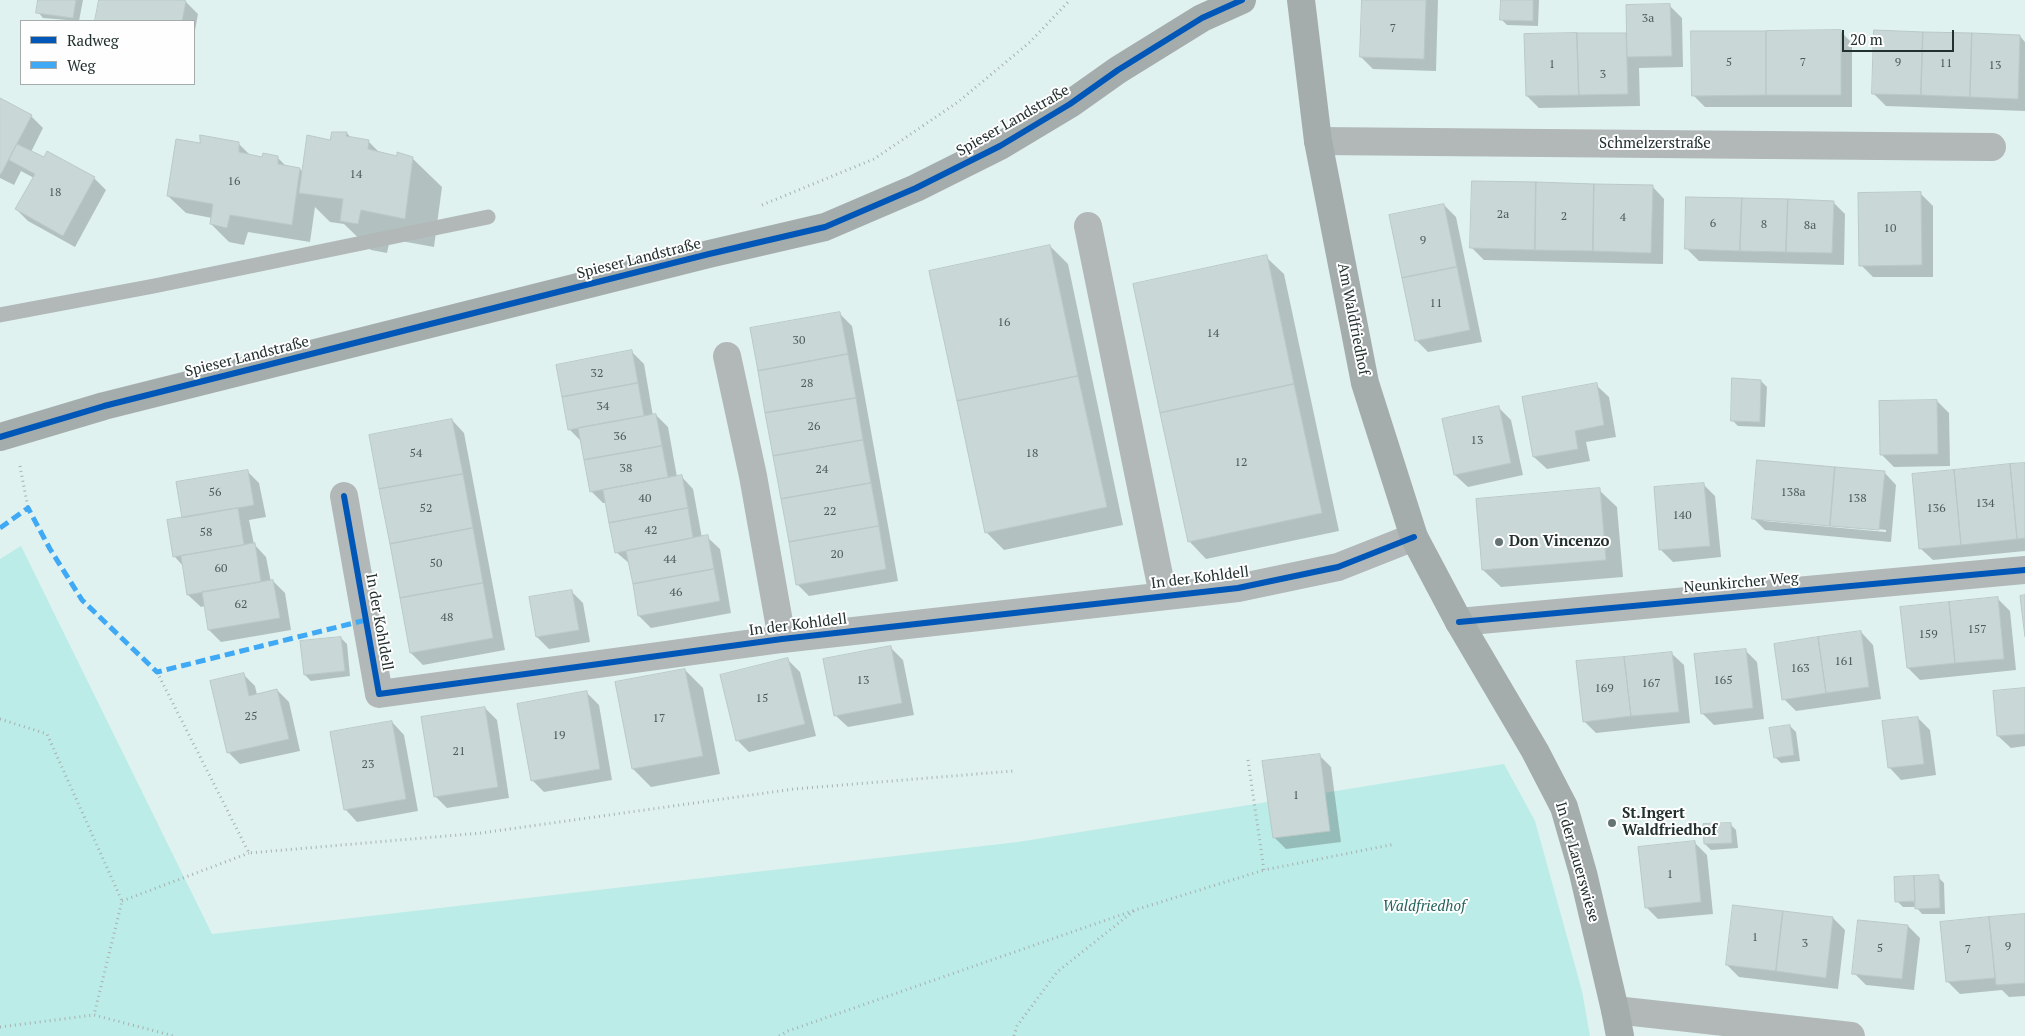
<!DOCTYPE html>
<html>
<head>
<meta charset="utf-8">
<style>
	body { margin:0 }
	#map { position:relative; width:2025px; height:1036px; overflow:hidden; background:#dff2f0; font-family:"PT Serif",serif }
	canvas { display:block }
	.legend { position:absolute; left:20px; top:20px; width:175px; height:65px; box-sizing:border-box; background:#fefefe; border:1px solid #a6acab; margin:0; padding:6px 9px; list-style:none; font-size:15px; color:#22302e }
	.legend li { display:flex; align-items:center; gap:10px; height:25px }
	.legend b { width:25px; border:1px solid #a6acab }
	.scale { position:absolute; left:1842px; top:30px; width:112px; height:22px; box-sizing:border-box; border:2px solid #22302e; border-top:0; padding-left:6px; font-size:15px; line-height:18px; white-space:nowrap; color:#22302e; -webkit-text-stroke:4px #fefefe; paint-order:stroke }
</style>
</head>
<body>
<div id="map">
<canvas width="2025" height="1036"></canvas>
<ul class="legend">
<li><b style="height:6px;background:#0057b8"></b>Radweg</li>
<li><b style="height:6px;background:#3fa9f5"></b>Weg</li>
</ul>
<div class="scale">20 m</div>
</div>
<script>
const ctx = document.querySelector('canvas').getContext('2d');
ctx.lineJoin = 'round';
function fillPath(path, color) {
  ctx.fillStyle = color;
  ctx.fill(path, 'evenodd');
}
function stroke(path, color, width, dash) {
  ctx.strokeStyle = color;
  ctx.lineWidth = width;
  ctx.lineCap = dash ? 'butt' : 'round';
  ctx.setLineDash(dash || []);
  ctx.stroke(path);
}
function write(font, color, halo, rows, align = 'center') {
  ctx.font = font + ' "PT Serif",serif';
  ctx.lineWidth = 4;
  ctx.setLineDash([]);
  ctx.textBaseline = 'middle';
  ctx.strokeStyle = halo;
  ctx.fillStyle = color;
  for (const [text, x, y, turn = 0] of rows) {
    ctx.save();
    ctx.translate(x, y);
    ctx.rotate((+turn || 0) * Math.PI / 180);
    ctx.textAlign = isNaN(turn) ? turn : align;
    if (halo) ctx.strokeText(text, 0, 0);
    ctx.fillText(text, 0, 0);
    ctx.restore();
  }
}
fillPath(new Path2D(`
	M21 546 212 934 1018 842 1504 764 1535 821 1582 991 1590 1036H0V559Z`), '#bbece7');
fillPath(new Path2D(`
	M40 0H83L79 21 43 18 38 12Z
	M100 0H175L186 2 198 14 194 36V21H97Z
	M1363 0H1438L1436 71 1373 69 1361 57Z
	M1502 0H1539L1538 26 1507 25 1501 19Z
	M1670 6 1682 18 1683 67 1639 68 1640 106 1539 108 1527 96 1526 36 1628 34Z
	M1840 31 1852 43V107H1705L1693 95Z
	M2020 36 2025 42V111L1886 106 1874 94Z
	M0 100 31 116 43 128 31 152 94 178 106 190 75 247 28 221 16 209 34 178 21 171 14 185 0 178Z
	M347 133 352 139 368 141 381 154 398 158H412L442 187 434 247 390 239 387 253 371 250 344 224 330 222 315 207 310 242 248 232 244 245 229 242 211 224 212 218 186 213 168 196 201 144H239L251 156 263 159 277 157 287 167 300 169 303 172 331 141Z
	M1652 186 1664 199 1663 264 1484 260 1472 248Z
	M1921 194 1933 206V277H1873L1861 265Z
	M1833 202 1845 214 1844 265 1699 261 1687 249Z
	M1444 205 1456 217 1482 342 1428 352 1416 340Z
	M1050 246 1068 264 1123 525 1004 550 986 532Z
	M1266 257 1284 274 1339 531 1206 559 1189 541Z
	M840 314 852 326 898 581 809 596 797 584Z
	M632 352 644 364 653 416 656 415 668 427 677 477 681 476 693 489 702 538 707 537 720 549 731 613 651 628 639 616 630 564 616 552 607 503H603L591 491 582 442 569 429Z
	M1761 381 1767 387 1765 427 1738 426 1732 420Z
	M1596 385 1609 397 1616 437 1586 442 1590 461 1547 469 1534 457Z
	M1937 401 1949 413 1950 466 1894 467 1882 455Z
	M1499 408 1511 420 1523 475 1468 487 1455 475Z
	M452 420 464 433 505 650 423 665 411 653 370 436Z
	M2025 464V551L1933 560 1920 548Z
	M247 471 259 483 266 517 249 520 254 544 266 557 271 582 273 581 285 593 291 630 221 642 209 630 205 606 201 607 188 595 183 566 175 557 184 519Z
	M1884 472 1896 485 1891 542 1765 530 1753 518ZM1764 518 1886 530V532L1764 521Z
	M1703 484 1715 496 1721 557 1673 562 1661 550Z
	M1599 490 1617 507 1623 577 1501 587 1483 570Z
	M571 591 583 603 590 642 549 649 537 637Z
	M1997 598 2010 611 2016 670 1920 680 1908 668Z
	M1861 632 1873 645 1881 699 1796 711 1784 699Z
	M341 638 347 644 350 676 311 681 305 675Z
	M891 648 903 660 914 715 848 727 835 715Z
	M1745 650 1757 662 1764 719 1714 725 1702 713Z
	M1671 653 1684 665 1690 723 1596 733 1584 721Z
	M788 660 800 672 816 736 749 752 737 740Z
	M685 670 703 688 720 774 651 787 633 769 617 683Z
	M243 674 255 686 257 695 277 690 289 702 300 751 240 764 228 752Z
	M2025 689V746L2011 748 1998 736Z
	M586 692 599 705 612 780 544 792 532 780Z
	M485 708 497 720 509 798 447 808 435 796Z
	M1918 718 1930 730 1936 775 1901 780 1889 767Z
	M392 722 404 735 418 811 357 822 345 809Z
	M1790 726 1796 732 1800 761 1781 763 1775 757Z
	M1319 755 1331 767 1341 842 1286 849 1274 837Z
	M1730 824 1736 830 1738 848 1711 850 1705 844Z
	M1695 843 1707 855 1713 914 1658 919 1646 907Z
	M1938 877 1944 883 1945 914H1922L1916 907H1903L1897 901Z
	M2025 915V996L2009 997 2002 990 1960 994 1948 982 1942 923Z
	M1833 918 1845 930 1838 989 1739 977 1727 965Z
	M1908 926 1920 938 1914 990 1866 985 1854 973Z`), '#0003');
const building = new Path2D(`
	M38 0H76L73 18 36 13Z
	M99 0H182L186 1 182 21H95Z
	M1362 0H1426L1424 59 1360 57Z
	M1501 0H1533V21L1500 20Z
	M1670 4 1672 56 1627 57 1626 5Z
	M1841 30V95H1766V31Z
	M1874 30 1923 32 1921 95 1872 94Z
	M1691 31H1766V95L1692 96Z
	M1923 32 1972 33 1970 97 1921 95Z
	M1577 33H1626L1628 94 1579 95Z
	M1577 33 1579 95 1526 96 1524 34Z
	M1972 33 2020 35 2018 99 1970 97Z
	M0 98 32 115 1 174H0Z
	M332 132H347L346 136 369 140 368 149 397 156V152L413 157 405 219 361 210 358 224 340 221 343 199 299 193 307 135 330 140Z
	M200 135 239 142V152L262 157 263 153 278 156V164L300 168 292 225 230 215 227 228 210 224 213 204 167 196 176 139 200 143Z
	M17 144 44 157 47 151 95 177 63 236 15 209 35 174 9 160Z
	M1472 181 1536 182 1535 250 1470 248Z
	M1536 182 1594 184 1593 251 1535 250Z
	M1594 184 1653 185 1651 253 1593 251Z
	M1921 192 1922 265 1859 266 1858 193Z
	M1686 197 1742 198 1740 251 1685 249Z
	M1742 198 1788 199 1786 252 1740 251Z
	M1788 199 1834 201 1832 253 1786 252Z
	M1444 204 1457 267 1402 278 1389 215Z
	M1050 245 1078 376 957 401 929 271Z
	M1267 255 1294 384 1160 413 1133 284Z
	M1457 267 1470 330 1415 341 1402 278Z
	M840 312 848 354 758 371 750 328Z
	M632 350 638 383 562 397 556 365Z
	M848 354 856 398 765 413 758 371Z
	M1078 376 1107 507 985 533 957 401Z
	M1732 378 1761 380 1760 422 1731 421Z
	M638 383 644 416 568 430 562 397Z
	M1597 383 1604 425 1575 431 1578 449 1533 457 1522 397Z
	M1294 384 1322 513 1188 542 1160 413Z
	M856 398 863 440 773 456 765 413Z
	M1937 400 1938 454 1880 455 1879 401Z
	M1499 406 1511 463 1454 475 1442 419Z
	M656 414 662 446 584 460 578 428Z
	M452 419 463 474 379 489 369 435Z
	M863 440 871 483 781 499 773 456Z
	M662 446 668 477 590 492 584 460Z
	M1757 460 1835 467 1830 526 1752 519Z
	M2025 463V538L2017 539 2010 464Z
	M2010 464 2017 539 1961 545 1954 470Z
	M1835 467 1885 471 1879 530 1830 526Z
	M248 470 254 505 182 518 176 482Z
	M1954 470 1961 545 1919 549 1912 474Z
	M463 474 473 528 390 544 379 489Z
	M682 475 688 508 609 523 603 490Z
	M871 483 879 526 789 542 781 499Z
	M1704 483 1710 546 1659 550 1654 487Z
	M1600 488 1606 560 1482 570 1476 499Z
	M238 508 244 545 173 557 167 520Z
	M688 508 693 538 615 553 609 523Z
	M879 526 886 569 796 585 789 542Z
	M473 528 483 583 400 598 390 544Z
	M708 535 714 569 633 584 626 551Z
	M255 543 261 582 187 595 181 556Z
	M714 569 720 601 638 616 633 584Z
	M273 580 280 618 208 630 202 592Z
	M483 583 493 638 410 653 400 598Z
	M572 590 579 630 536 637 529 597Z
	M2025 595V637L2020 596Z
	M1998 597 2004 659 1955 663 1949 602Z
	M1949 602 1955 663 1907 668 1900 607Z
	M1861 631 1869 687 1826 693 1818 637Z
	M341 637 345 671 304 675 300 641Z
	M1818 637 1826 693 1782 700 1774 644Z
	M891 646 902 703 834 716 823 659Z
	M1746 649 1753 708 1701 714 1694 654Z
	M1672 652 1679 712 1631 716 1624 657Z
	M1624 657 1631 716 1583 722 1576 661Z
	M788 658 805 724 736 741 720 675Z
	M685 669 703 756 632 769 615 682Z
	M244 673 249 696 277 689 289 739 227 753 210 681Z
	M2025 688V734L1997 736 1993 691Z
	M587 691 600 769 531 781 517 704Z
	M485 707 498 787 434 797 421 717Z
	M1918 717 1924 764 1888 768 1882 721Z
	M392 721 406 799 344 810 330 732Z
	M1790 725 1794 755 1774 758 1769 728Z
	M1320 754 1330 831 1273 838 1262 761Z
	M1731 823 1732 843 1704 844 1703 824Z
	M1695 841 1701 902 1645 908 1638 847Z
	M1939 875 1940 908 1915 909 1914 876Z
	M1914 876 1915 901 1895 902 1894 877Z
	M1733 905 1783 911 1776 971 1726 965Z
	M1783 911 1833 917 1826 978 1776 971Z
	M2025 914V983L1996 985 1989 917Z
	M1989 917 1995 978 1946 982 1940 922Z
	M1858 920 1908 925 1902 979 1852 974Z`);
fillPath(building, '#c9d8d7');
stroke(building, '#bac9c7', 1);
stroke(new Path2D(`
	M762 205 874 159 958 102 1030 42 1070 0
	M20 466 28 508
	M157 672 249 853 481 833 794 789 1013 771
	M0 719 47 734 122 901 94 1015
	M1248 760 1264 870 1395 844
	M122 901 249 853
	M0 1027 94 1015 174 1036
	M779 1036 788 1031 1135 910
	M1014 1036 1017 1026 1057 972 1135 910 1264 870`), '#a8b1af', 3, [1, 4]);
stroke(new Path2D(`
	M0 315 154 286 488 217`), '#b1b8b7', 15);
stroke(new Path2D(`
	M1318 141 1992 147
	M1088 226 1163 595
	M727 356 753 476 782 639
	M344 496 379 694 782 639 1238 588 1338 567 1414 537
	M1459 622 2025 570
	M1615 1010 1851 1036`), '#b1b8b7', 28);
stroke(new Path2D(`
	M1301 0 1318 141 1365 383 1414 537 1459 622 1535 751 1564 807 1583 873 1615 1010 1620 1036
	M0 437 104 406 709 254 825 227 916 188 1000 146 1070 104 1118 70 1202 18 1242 0`), '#a5adac', 28);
stroke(new Path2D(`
	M0 528 28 508 50 549 82 600 157 672 366 620`), '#3fa9f5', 5, [10, 5]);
stroke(new Path2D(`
	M0 437 104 406 709 254 825 227 916 188 1000 146 1070 104 1118 70 1202 18 1242 0
	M344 496 379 694 782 639 1238 588 1338 567 1414 537
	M1459 622 2025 570`), '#0057b8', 6);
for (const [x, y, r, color] of [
	[1499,542,5,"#647472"],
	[1612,823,5,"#647472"]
]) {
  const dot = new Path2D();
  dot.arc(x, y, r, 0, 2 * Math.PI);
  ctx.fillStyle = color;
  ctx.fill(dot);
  stroke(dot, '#fefefe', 2);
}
write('12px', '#4c5a58', null, [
	["3a",1648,19],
	["7",1393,29],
	["5",1729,63],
	["7",1803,63],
	["9",1898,63],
	["11",1946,64],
	["1",1552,65],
	["13",1995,66],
	["3",1603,75],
	["14",356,175],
	["16",234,182],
	["18",55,193],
	["2a",1503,215],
	["2",1564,217],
	["4",1623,218],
	["6",1713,224],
	["8",1764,225],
	["8a",1810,226],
	["10",1890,229],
	["9",1423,241],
	["11",1436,304],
	["16",1004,323],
	["14",1213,334],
	["30",799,341],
	["32",597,374],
	["28",807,384],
	["34",603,407],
	["26",814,427],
	["36",620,437],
	["13",1477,441],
	["54",416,454],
	["18",1032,454],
	["12",1241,463],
	["38",626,469],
	["24",822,470],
	["56",215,493],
	["138a",1793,493],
	["40",645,499],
	["138",1857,499],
	["134",1985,504],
	["52",426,509],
	["136",1936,509],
	["22",830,512],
	["140",1682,516],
	["42",651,531],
	["58",206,533],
	["20",837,555],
	["44",670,560],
	["50",436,564],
	["60",221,569],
	["46",676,593],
	["62",241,605],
	["48",447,618],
	["157",1977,630],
	["159",1928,635],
	["161",1844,662],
	["163",1800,669],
	["13",863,681],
	["165",1723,681],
	["167",1651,684],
	["169",1604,689],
	["15",762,699],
	["25",251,717],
	["17",659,719],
	["19",559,736],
	["21",459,752],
	["23",368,765],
	["1",1296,796],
	["1",1670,875],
	["1",1755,938],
	["3",1805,944],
	["9",2008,947],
	["5",1880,949],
	["7",1968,950]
]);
write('15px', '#22302e', '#fefefe', [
	["Spieser Landstraße",1013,121,-30],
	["Schmelzerstraße",1655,144],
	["Spieser Landstraße",639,259,-14],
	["Am Waldfriedhof",1353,319,79],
	["Spieser Landstraße",247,357,-14],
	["In der Kohldell",1200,578,-7],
	["Neunkircher Weg",1741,583,-5],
	["In der Kohldell",379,622,80],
	["In der Kohldell",798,625,-7],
	["In der Lauerswiese",1577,862,74]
]);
write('bold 15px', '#22302e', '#fefefe', [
	["Don Vincenzo",1509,542],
	["St.Ingert",1622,814],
	["Waldfriedhof",1622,831]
], 'left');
write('italic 15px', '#22615c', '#fefefe', [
	["Waldfriedhof",1424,907]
]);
</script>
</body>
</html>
